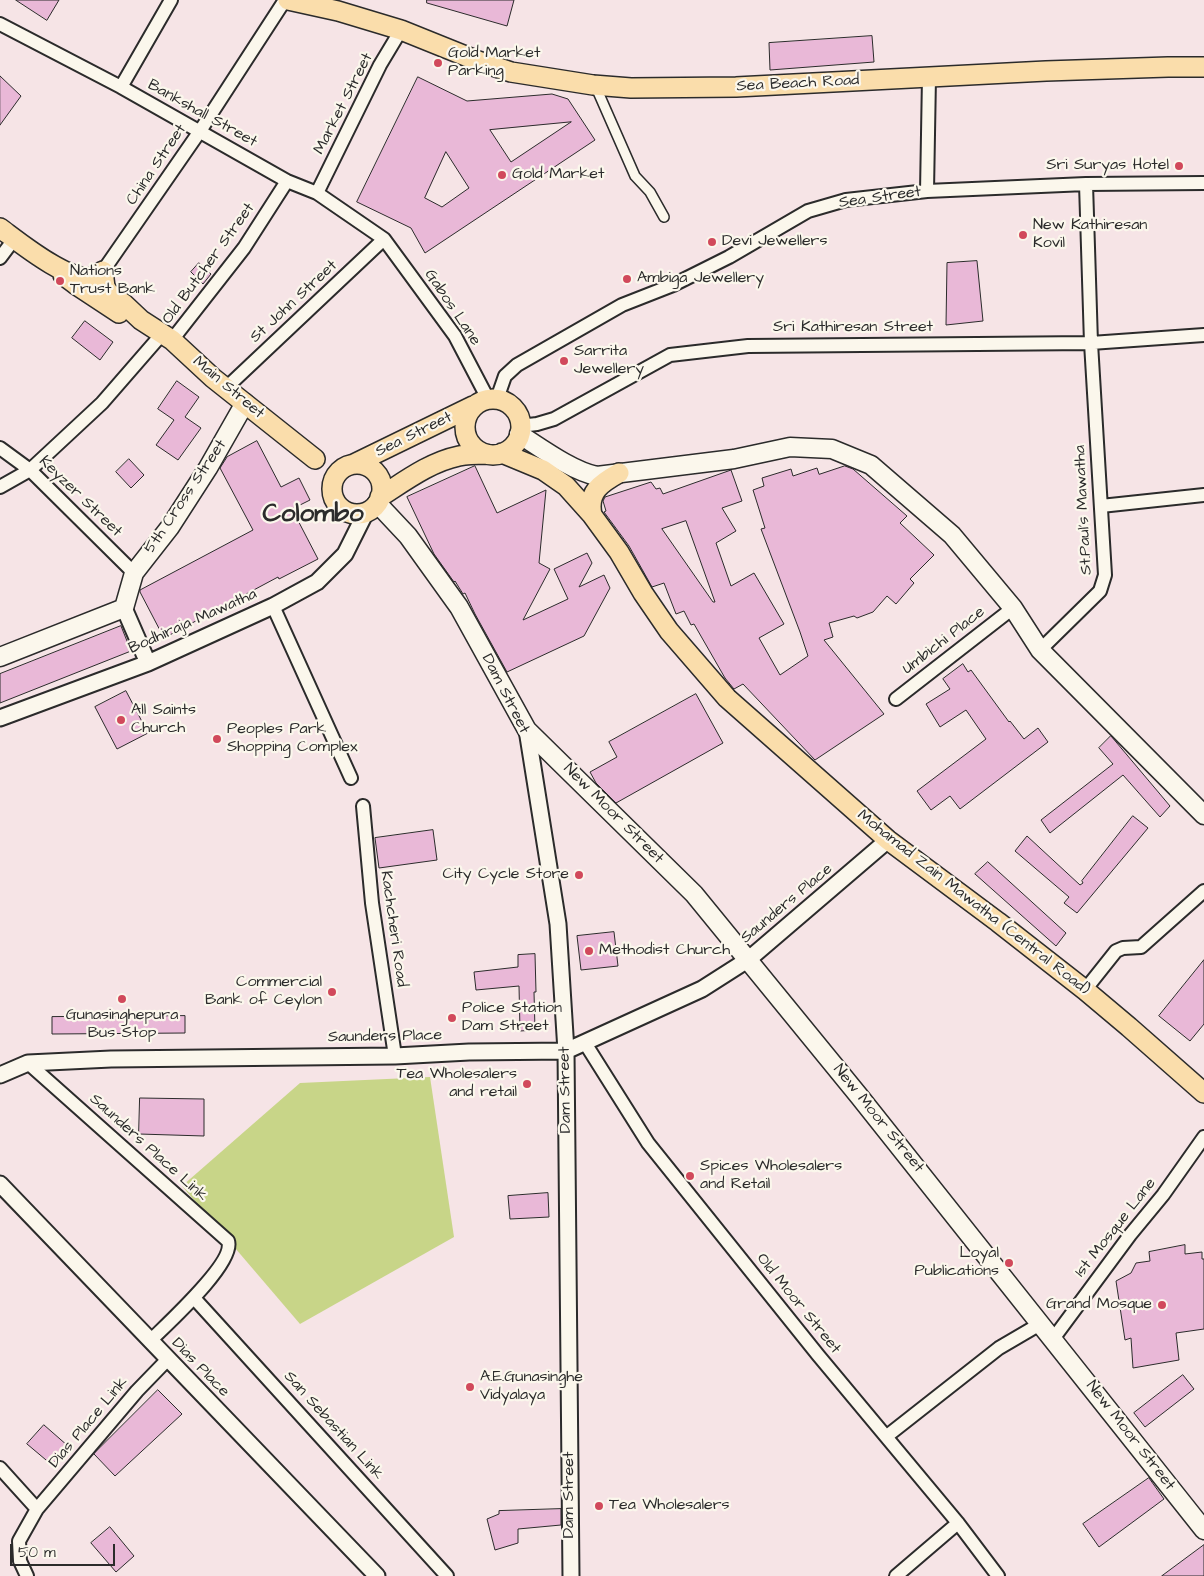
<!DOCTYPE html>
<html>
<head>
<meta charset="utf-8">
<style>
	body { margin:0 }
	#map { position:relative; width:1204px; height:1576px; overflow:hidden; background:#f6e4e6; font-family:"Architects Daughter",sans-serif }
	canvas { display:block }
	.scale { position:absolute; left:10px; top:1544px; width:105px; height:22px; box-sizing:border-box; border:2px solid #2b2b2b; border-top:0; padding-left:6px; font-size:15px; line-height:18px; white-space:nowrap; color:#2b2b2b; -webkit-text-stroke:4px #fbf7ec; paint-order:stroke }
</style>
</head>
<body>
<div id="map">
<canvas width="1204" height="1576"></canvas>
<div class="scale">50 m</div>
</div>
<script>
const ctx = document.querySelector('canvas').getContext('2d');
ctx.lineJoin = 'round';
function fillPath(path, color) {
  ctx.fillStyle = color;
  ctx.fill(path, 'evenodd');
}
function stroke(path, color, width, dash) {
  ctx.strokeStyle = color;
  ctx.lineWidth = width;
  ctx.lineCap = dash ? 'butt' : 'round';
  ctx.setLineDash(dash || []);
  ctx.stroke(path);
}
function write(font, color, halo, rows, align = 'center') {
  ctx.font = font + ' "Architects Daughter",sans-serif';
  ctx.lineWidth = 4.5;
  ctx.setLineDash([]);
  ctx.textBaseline = 'middle';
  ctx.strokeStyle = halo;
  ctx.fillStyle = color;
  for (const [text, x, y, turn = 0] of rows) {
    ctx.save();
    ctx.translate(x, y);
    ctx.rotate((+turn || 0) * Math.PI / 180);
    ctx.textAlign = isNaN(turn) ? turn : align;
    if (halo) ctx.strokeText(text, 0, 0);
    ctx.fillText(text, 0, 0);
    ctx.restore();
  }
}
fillPath(new Path2D(`
	M430 1077 454 1237 300 1324 182 1186 300 1083Z`), '#c8d588');
const building = new Path2D(`
	M16 0H59L47 20Z
	M427 0H514L507 26 427 3Z
	M872 36 874 62 770 70 769 43Z
	M0 76 21 96 0 125Z
	M418 77 467 101 552 94 568 99 595 140 425 253 411 228 357 202ZM571 122 511 162 490 130ZM446 152 469 188 442 207 425 198Z
	M977 261 983 321 946 325 947 263Z
	M199 263 211 274 203 284 191 272Z
	M85 321 113 342 100 360 72 338Z
	M177 381 199 397 185 417 201 428 178 460 156 445 174 420 158 409Z
	M257 441 281 487 299 478 310 500 292 509 318 559 279 579 278 577 164 638 140 592V590L253 530 220 468 227 457Z
	M129 459 144 475 131 488 116 472Z
	M475 466 497 513 546 490 539 563 550 569 523 620 568 599 554 569 587 553 592 563 579 587 604 575 610 588 584 636 507 672 475 614 465 593 463 594 455 581 454 582 434 554 407 497Z
	M845 466 853 469 907 516 900 523 934 555 910 579 914 583 896 604 887 596 873 612 857 618 854 616 829 623 833 637 824 640 884 714 815 760 743 684 734 689 725 678 694 624 691 625 684 611 676 614 664 583 652 587 629 546 604 512 606 511 603 501 605 497 651 482 656 489 660 488 663 494 731 470 742 501 722 508 736 531 716 543 731 586 754 573 784 624 759 638 780 675 808 656 800 632 761 529 765 528 753 490 764 486 762 478 791 469 793 476 817 468 819 474ZM686 521 715 602H713L662 529Z
	M121 626 131 651 0 703V674Z
	M963 664 968 672 971 670 1009 722 1010 721 1024 739 1038 728 1048 742 960 809 950 796 931 810 917 791 986 739 966 710 940 727 926 704 950 689 943 679Z
	M126 691 148 733 117 749 95 707Z
	M696 694 723 743 616 803 596 783 590 772 617 757 609 742Z
	M1111 736 1170 806 1160 817 1123 775 1050 833 1041 820 1113 764 1099 748Z
	M1133 816 1148 828 1077 913 1064 903 1069 897 1015 851 1027 836 1080 885 1083 883 1082 881Z
	M433 830 437 860 379 868 375 838Z
	M988 862 1066 933 1056 946 975 874Z
	M614 932 618 966 581 970 577 936Z
	M535 954 536 992H534L535 1030 520 1031 519 986 476 990 474 972 518 967V955Z
	M1204 960V1024L1190 1041 1159 1016Z
	M185 1016V1033L52 1034V1017Z
	M140 1098 204 1099V1136L139 1134Z
	M548 1193 549 1217 510 1219 508 1196Z
	M1185 1245V1254L1202 1252V1259H1204V1329L1176 1333 1179 1360 1133 1368 1131 1338 1125 1340 1116 1281 1131 1273 1136 1263 1150 1261 1149 1252Z
	M1183 1375 1194 1389 1145 1427 1134 1413Z
	M158 1390 182 1414 115 1476 94 1454Z
	M44 1425 68 1446 52 1465 27 1444Z
	M1149 1478 1164 1499 1099 1547 1083 1524Z
	M561 1509V1525L518 1529V1543L495 1550 487 1519 499 1514V1511Z
	M110 1527 134 1556 116 1572 91 1543Z
	M1204 1545V1576H1162Z`);
fillPath(building, '#e9b8d7');
stroke(building, '#2b2b2b', 1);
const pedestrian = new Path2D(`
	M595 85 635 176 650 192 664 217`);
const minor = new Path2D(`
	M0 24 121 87 287 181 317 193 384 239 455 336 488 399
	M121 87 171 0
	M927 191 929 77
	M317 193 380 65 401 30
	M0 258 15 238
	M103 271 200 131 285 0
	M172 340 244 248 287 181
	M226 388 384 239
	M497 399 505 376 517 365 622 305 673 285 729 257 808 211 846 200 927 191 1086 184 1204 183
	M520 426 537 424 554 419 670 355 748 346 1091 343 1204 335
	M0 448 30 470 134 573
	M0 487 30 470 102 403 162 334
	M1101 506 1204 495
	M273 606 351 778
	M1040 650 1100 591 1105 575 1091 343 1086 184
	M896 699 1013 608
	M363 806 372 903 395 1056
	M1085 990 1116 951 1123 948 1141 947 1204 891
	M585 1043 648 1143 818 1355 958 1523 998 1576
	M28 1063 228 1241C236 1262 166 1325 150 1341
	M194 1298 447 1576
	M1053 1339 1130 1235 1163 1195 1204 1137
	M887 1436 999 1348 1040 1324
	M0 1468 37 1509
	M27 1576 20 1561 19 1541 37 1509 137 1391 168 1359
	M896 1576 958 1523`);
const tertiary = new Path2D(`
	M124 608 148 663
	M0 718 148 663 273 606 317 582 345 554 366 512
	M527 730 558 924 566 1051 571 1576
	M0 1075 28 1063 111 1059 395 1056 469 1052 566 1051 702 989 749 959 888 840
	M0 1184 377 1576`);
const secondary = new Path2D(`
	M519 434C541 448 572 471 597 476L734 459 790 447 832 449 871 465 952 535 1013 608 1040 650 1204 815
	M377 503 408 536 459 607 527 730 694 894 859 1096 1204 1530
	M0 657 124 608 134 573 170 527 208 468 245 403`);
const primary = new Path2D(`
	M288 0 338 11 401 30 478 61 511 72 593 85 631 88 736 87 1046 71 1168 67H1204
	M0 228C19 242 69 283 93 277 96 276 100 273 103 271L105 287 109 293 124 304 141 320 172 340 213 378 315 459
	M63 275 75 284 119 313
	M465 427a28 28 0 1 1 56 0a28 28 0 1 1-56 0Z
	M502 453 543 470 566 486 592 515 619 552 643 593 669 631 727 698 888 840 998 922 1085 990 1129 1027 1204 1093
	M354 464 473 406
	M332 489a25 25 0 1 1 50 0a25 25 0 1 1-50 0Z
	M380 497C405 481 430 462 459 456 468 454 477 454 486 454
	M592 515C587 492 601 483 619 473`);
stroke(pedestrian, '#2b2b2b', 12);
stroke(minor, '#2b2b2b', 16);
stroke(tertiary, '#2b2b2b', 19);
stroke(secondary, '#2b2b2b', 21);
stroke(primary, '#2b2b2b', 22);
stroke(pedestrian, '#fbf7ec', 9);
stroke(minor, '#fbf7ec', 12);
stroke(tertiary, '#fbf7ec', 15);
stroke(secondary, '#fbf7ec', 18);
stroke(primary, '#faddab', 19);
for (const [x, y, r, color] of [
	[438,63,5,"#d1495b"],
	[1179,166,5,"#d1495b"],
	[502,175,5,"#d1495b"],
	[1023,235,5,"#d1495b"],
	[712,242,5,"#d1495b"],
	[627,279,5,"#d1495b"],
	[60,281,5,"#d1495b"],
	[564,361,5,"#d1495b"],
	[121,720,5,"#d1495b"],
	[217,739,5,"#d1495b"],
	[579,875,5,"#d1495b"],
	[589,951,5,"#d1495b"],
	[332,992,5,"#d1495b"],
	[122,999,5,"#d1495b"],
	[452,1018,5,"#d1495b"],
	[527,1084,5,"#d1495b"],
	[690,1176,5,"#d1495b"],
	[1009,1263,5,"#d1495b"],
	[1162,1305,5,"#d1495b"],
	[470,1387,5,"#d1495b"],
	[599,1506,5,"#d1495b"]
]) {
  const dot = new Path2D();
  dot.arc(x, y, r, 0, 2 * Math.PI);
  ctx.fillStyle = color;
  ctx.fill(dot);
  stroke(dot, '#fbf7ec', 2);
}
write('16px', '#2b2b2b', '#fbf7ec', [
	["Gold Market",448,54],
	["Parking",448,72],
	["Sri Suryas Hotel",1169,166,"right"],
	["Gold Market",512,175],
	["New Kathiresan",1033,226],
	["Kovil",1033,244],
	["Devi Jewellers",722,242],
	["Nations",70,272],
	["Trust Bank",70,290],
	["Ambiga Jewellery",637,279],
	["Sarrita",574,352],
	["Jewellery",574,370],
	["All Saints",131,711],
	["Church",131,729],
	["Peoples Park",227,730],
	["Shopping Complex",227,748],
	["City Cycle Store",569,875,"right"],
	["Methodist Church",599,951],
	["Commercial",322,983,"right"],
	["Bank of Ceylon",322,1001,"right"],
	["Police Station",462,1009],
	["Dam Street",462,1027],
	["Gunasinghepura",122,1016,"center"],
	["Bus Stop",122,1034,"center"],
	["Tea Wholesalers",517,1075,"right"],
	["and retail",517,1093,"right"],
	["Spices Wholesalers",700,1167],
	["and Retail",700,1185],
	["Loyal",999,1254,"right"],
	["Publications",999,1272,"right"],
	["Grand Mosque",1152,1305,"right"],
	["A.E.Gunasinghe",480,1378],
	["Vidyalaya",480,1396],
	["Tea Wholesalers",609,1506]
], 'left');
write('16px', '#2b2b2b', '#fbf7ec', [
	["Sea Beach Road",798,84,-3],
	["Market Street",344,104,-63],
	["Bankshall Street",202,114,29],
	["China Street",157,165,-56],
	["Sea Street",880,198,-8],
	["Old Butcher Street",209,264,-54],
	["St John Street",294,302,-43],
	["Gabos Lane",452,308,56],
	["Sri Kathiresan Street",853,328],
	["Main Street",228,388,40],
	["Sea Street",414,435,-26],
	["Keyzer Street",80,497,44],
	["5th Cross Street",186,497,-56],
	["St.Paul's Mawatha",1084,510,-93],
	["Bodhiraja Mawatha",193,622,-24],
	["Umbichi Place",944,641,-38],
	["Dam Street",505,694,63],
	["New Moor Street",613,814,45],
	["Mohamad Zain Mawatha (Central Road)",973,903,38],
	["Saunders Place",787,904,-40],
	["Kachcheri Road",393,929,82],
	["Saunders Place",385,1037,-1],
	["Dam Street",566,1090,-91],
	["New Moor Street",878,1119,51],
	["Saunders Place Link",148,1148,42],
	["1st Mosque Lane",1116,1228,-52],
	["Old Moor Street",798,1304,51],
	["Dias Place",200,1368,46],
	["Dias Place Link",89,1423,-50],
	["San Sebastian Link",333,1426,48],
	["New Moor Street",1130,1436,52],
	["Dam Street",570,1495,-90]
]);
write('bold 26px', '#2b2b2b', '#fbf7ec', [
	["Colombo",313,516]
]);
</script>
</body>
</html>
